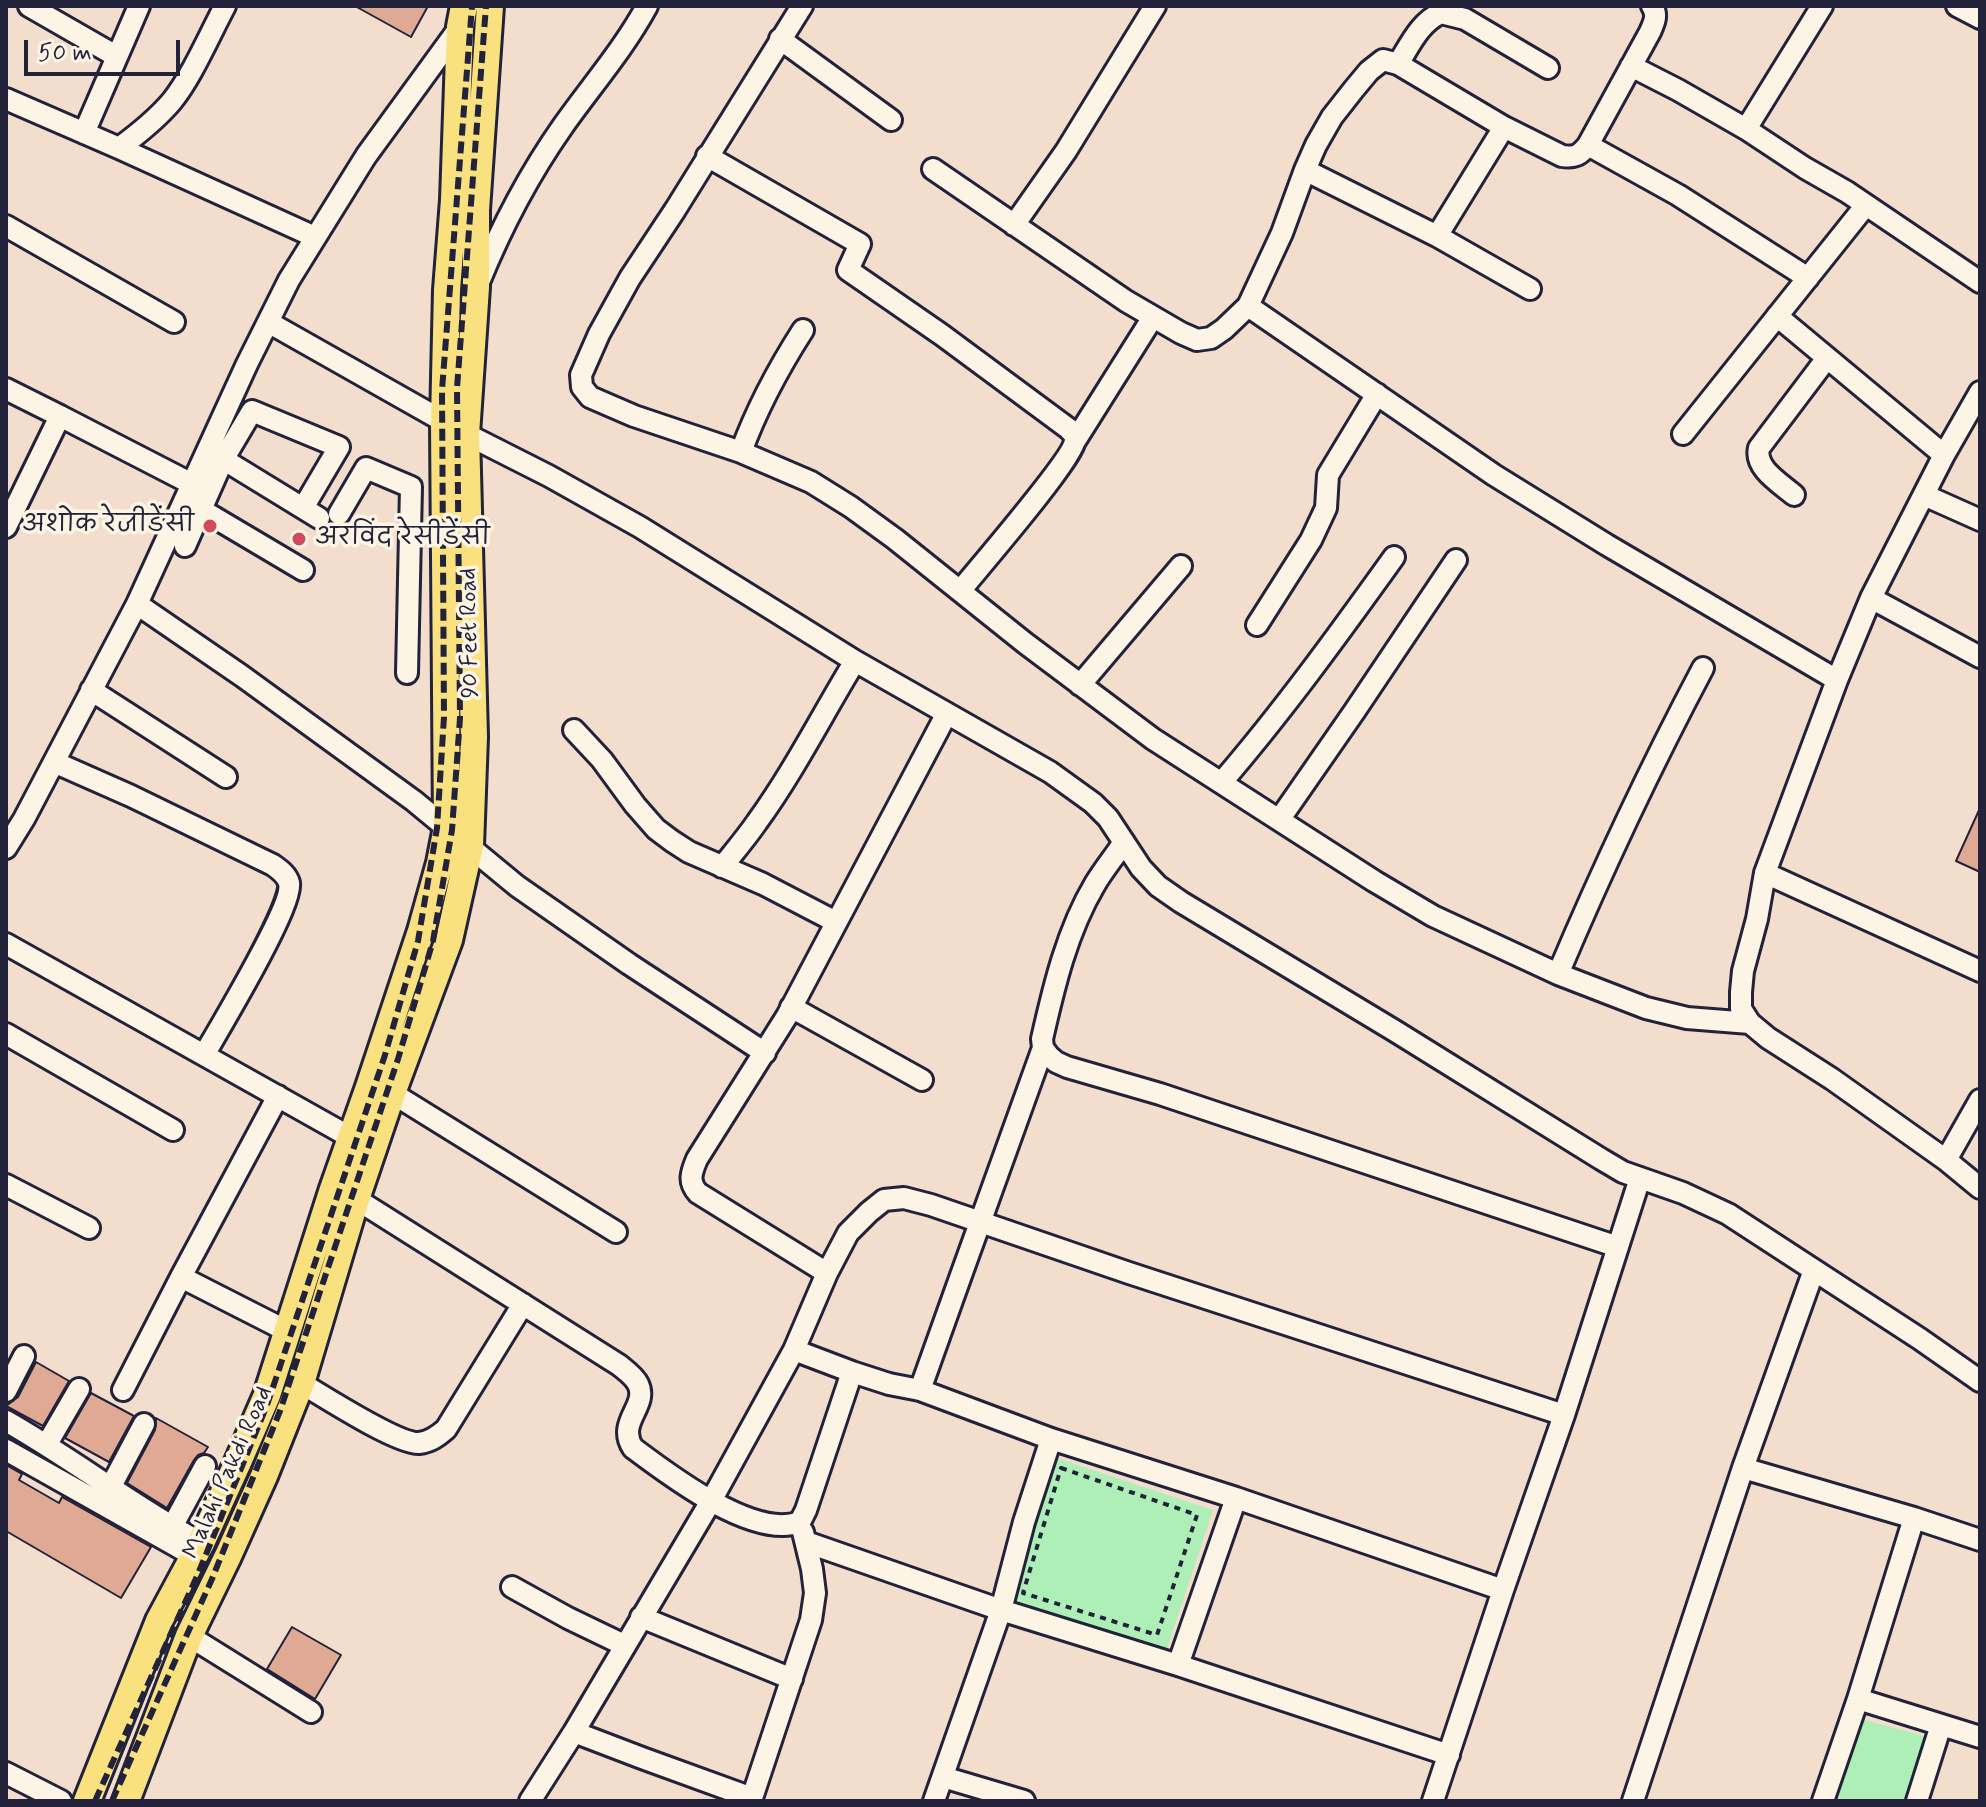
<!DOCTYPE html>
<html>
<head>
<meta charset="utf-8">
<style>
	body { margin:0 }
	#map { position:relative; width:1986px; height:1807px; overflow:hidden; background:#f3decd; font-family:Mynerve,sans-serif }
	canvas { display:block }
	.frame { position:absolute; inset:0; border:8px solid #22223b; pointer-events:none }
	.scale { position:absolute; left:24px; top:40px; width:156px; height:36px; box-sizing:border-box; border:4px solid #22223b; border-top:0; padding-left:10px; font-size:24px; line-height:28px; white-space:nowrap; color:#22223b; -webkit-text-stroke:6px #fcf5e5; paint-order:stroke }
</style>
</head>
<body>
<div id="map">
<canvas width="1986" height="1807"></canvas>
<div class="frame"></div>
<div class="scale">50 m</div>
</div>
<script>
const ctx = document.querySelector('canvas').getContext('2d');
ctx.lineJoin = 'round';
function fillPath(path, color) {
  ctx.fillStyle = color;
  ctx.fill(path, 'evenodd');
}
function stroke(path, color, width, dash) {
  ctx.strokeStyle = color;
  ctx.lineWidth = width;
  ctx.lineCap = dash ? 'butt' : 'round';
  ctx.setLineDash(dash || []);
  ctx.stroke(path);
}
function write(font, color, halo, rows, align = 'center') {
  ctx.font = font + ' Mynerve,"Playpen Sans Deva",sans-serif';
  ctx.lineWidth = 7;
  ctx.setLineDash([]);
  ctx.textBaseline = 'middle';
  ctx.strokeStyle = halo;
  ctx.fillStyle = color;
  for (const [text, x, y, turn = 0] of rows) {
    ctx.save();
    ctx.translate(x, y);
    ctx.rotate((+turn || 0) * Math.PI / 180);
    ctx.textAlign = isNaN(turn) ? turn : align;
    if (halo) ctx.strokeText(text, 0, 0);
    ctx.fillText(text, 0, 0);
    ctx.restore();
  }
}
fillPath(new Path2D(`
	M1054 1457 1213 1510 1166 1652 1002 1603Z
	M1857 1718 1928 1737 1906 1801H1830Z`), '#aeefb8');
const building = new Path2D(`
	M355 6H428L411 37Z
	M1980 808V872L1956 861Z
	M36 1362 69 1381 43 1426 6 1406 18 1397Z
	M91 1393 134 1416 109 1462 65 1438Z
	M156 1418 208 1447 204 1453 198 1455 194 1460 167 1508 127 1483 155 1430Z
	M6 1465 22 1474 19 1480 59 1503 62 1497 151 1547 121 1598 6 1531Z
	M292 1627 341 1655 315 1699 267 1669Z`);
fillPath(building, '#dfa994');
stroke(building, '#22223b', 2);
const minor = new Path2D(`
	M29 6 116 56
	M802 6 675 210 630 278 599 334 581 375 582 387 590 397 634 416 741 452 811 482 851 507 895 539 1025 643 1153 739 1374 881 1433 916 1558 974 1646 1008 1687 1018 1750 1023
	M1957 6 1980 18
	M780 39 891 120
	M1398 64C1410 45 1420 22 1441 13L1465 19 1548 68
	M1631 66 1678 90 1746 129 1805 168 1847 192 1980 282
	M6 99 119 148 315 237
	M1746 129 1822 6
	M84 133 139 6
	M1588 145 1678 195 1808 278
	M119 148C138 134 156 120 172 101 192 76 209 36 225 6
	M707 156 860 244 848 270 942 335 1069 429C1072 433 1075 434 1075 440 1074 458 977 570 960 591
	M933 169 1126 301 1181 333 1197 340 1211 338 1224 329 1248 306 1282 233 1305 170 1316 145 1332 117 1354 89 1369 71 1383 60 1398 64 1504 127 1562 156C1575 158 1580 155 1588 145L1650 32C1654 23 1658 15 1652 6
	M1305 170 1437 236 1530 289
	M1014 225 1066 151 1155 6
	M6 226 174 322
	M1437 236 1504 127
	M479 282C501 228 530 173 563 126 592 85 623 50 647 6
	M1248 306 1494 475 1607 545 1837 680
	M1777 316 1944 455
	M268 322 466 434 549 476 640 527 855 661 1050 772 1093 803 1108 818 1141 868 1158 886 1181 902 1395 1031 1601 1159 1623 1172 1683 1193 1728 1214 1920 1339 1980 1381
	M6 389 60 416 6 527
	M1980 392 1944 455 1871 598 1837 680 1765 873 1757 919 1743 971 1741 992V1009L1750 1023 1768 1038 1832 1079 1946 1160 1980 1188
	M60 416 192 484
	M1683 434 1866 205
	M1075 441 1153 317
	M741 452C757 408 778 369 803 330
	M213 453 319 518
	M1794 495C1780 483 1754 468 1759 448L1827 358
	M1924 495 1980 520
	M190 503 303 570
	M339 514 366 468 411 487 407 673
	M185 546 223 460 252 411 339 447 303 508
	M1871 598 1980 657
	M137 604 242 676 414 801 517 886 629 964 765 1053
	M1257 625 1311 540 1326 508 1328 475 1377 394
	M1080 685 1181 566
	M91 690 226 777
	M574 730 602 760 635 805 656 829 672 841 689 852 763 884 836 922
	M54 762 131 796 273 865C280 870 287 875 289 883 294 904 219 1029 204 1055
	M1221 783C1283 711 1338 635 1394 557
	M1279 820 1354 712 1456 560
	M1124 842C1115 856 1104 869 1095 884 1067 931 1054 986 1042 1039L1043 1048 1049 1056 1056 1062 1067 1067 1160 1094 1618 1247
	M6 848 24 819 137 604 247 364 289 280 366 156 460 27
	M722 867C734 852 746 838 757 822 794 771 822 715 855 661
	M1765 873 1980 971
	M6 944 350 1137
	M1558 974C1602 870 1650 768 1703 668
	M791 1007 922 1080
	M6 1034 173 1130
	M392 1093 616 1232
	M1946 1160 1980 1100
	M6 1185 89 1228
	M356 1199 619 1365C625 1370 634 1376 638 1384 649 1406 616 1422 633 1448 669 1475 754 1540 800 1522L806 1510 852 1372
	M827 1273 698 1193C688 1182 691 1173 697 1159L787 1016 946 715
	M181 1277 287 1331
	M794 1350 852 1372 889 1384 920 1390 1051 1439 1236 1498 1503 1590
	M301 1383C323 1396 397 1444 419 1443 430 1442 438 1436 446 1429L523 1304
	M123 1390 181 1277 278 1096
	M920 1390C961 1276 1001 1162 1043 1048
	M6 1391 24 1356
	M6 1421C73 1459 133 1506 201 1543
	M47 1444 79 1389
	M6 1450 194 1556
	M1743 1468 1914 1518 1980 1540
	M110 1488 144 1424
	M1914 1518 1858 1699 1980 1737
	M172 1527 205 1466
	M806 1542 1001 1610 1178 1665 1449 1755
	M512 1587 568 1618 624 1645
	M641 1617 792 1679
	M189 1636 311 1712
	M1178 1665 1236 1498
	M574 1732 642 1758 752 1798
	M6 1773 61 1801
	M943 1777 1024 1801
	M530 1801 574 1732 711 1501 794 1350 827 1273 848 1233 869 1212 884 1200 904 1198 931 1205 1129 1273 1564 1415
	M751 1801 811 1620 815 1593 812 1569 803 1532
	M934 1801 1001 1610 1024 1522 1051 1439
	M1433 1801 1503 1590 1564 1415 1640 1178
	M1633 1801 1743 1468 1814 1270
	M1823 1801 1858 1699
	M1917 1801 1941 1725`);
const major = new Path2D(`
	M87 1801 159 1621 201 1543 238 1462 267 1395 333 1189 369 1087 421 931 440 863 447 827 444 422 447 290 454 200 460 27 464 6
	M126 1801 189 1636 228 1556 264 1476 301 1383 356 1199 392 1093 449 940 470 846 474 737 466 434 476 287V210L490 6`);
stroke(minor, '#22223b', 26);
stroke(major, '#22223b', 32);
stroke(new Path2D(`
	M1061 1468 1197 1515 1157 1635 1023 1593Z`), '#22223b', 4, [6, 6]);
stroke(minor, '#fcf5e5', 20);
stroke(major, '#fae180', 26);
stroke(new Path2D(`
	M95 1801 198 1574 267 1405 385 1055 418 941 437 828 444 717 442 390 472 6
	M112 1801 212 1579 280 1411 398 1059 433 941 452 830 460 718 457 388 486 6`), '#22223b', 6, [12, 6]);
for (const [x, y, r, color] of [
	[210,526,8,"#d1495b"],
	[299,539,8,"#d1495b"]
]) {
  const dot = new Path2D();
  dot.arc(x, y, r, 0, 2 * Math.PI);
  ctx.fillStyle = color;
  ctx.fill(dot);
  stroke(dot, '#fcf5e5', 3);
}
write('24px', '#22223b', '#fcf5e5', [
	["अशोक रेजीडेंसी",194,526],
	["अरविंद रेसीडेंसी",315,539,"left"]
], 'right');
write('24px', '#22223b', '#fcf5e5', [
	["90 Feet Road",471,633,-91],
	["Malahi Pakdi Road",229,1473,-66]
]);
</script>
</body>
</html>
